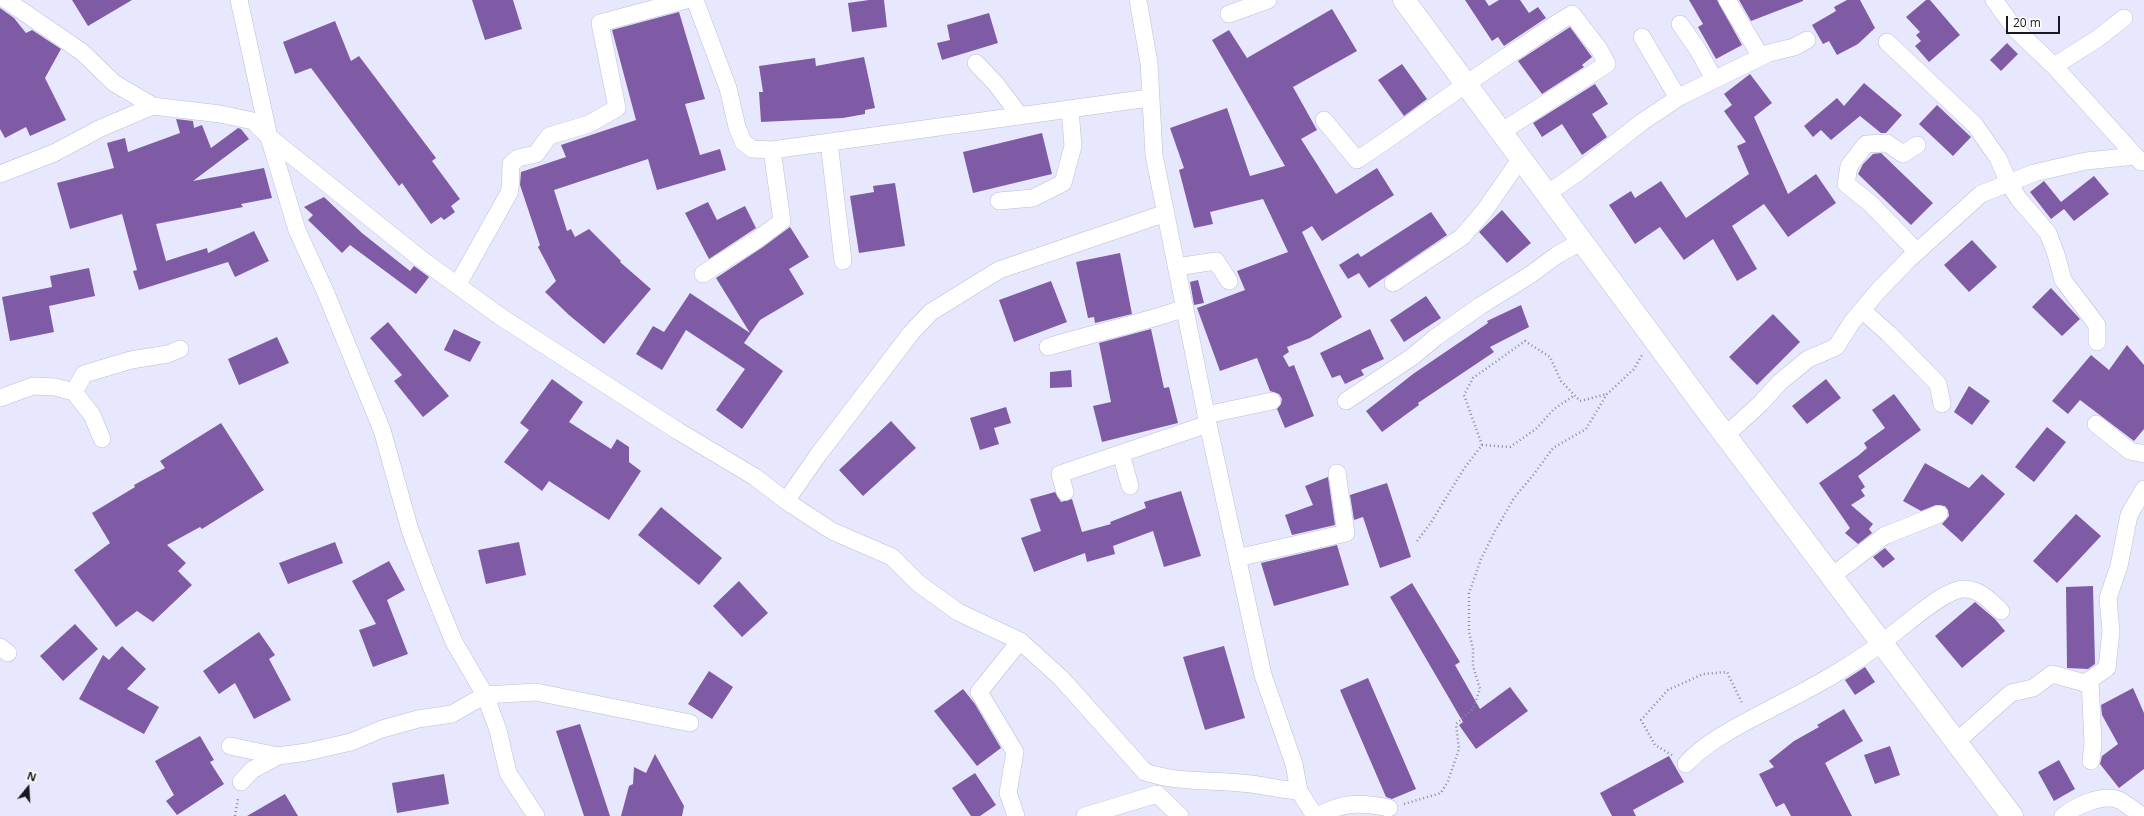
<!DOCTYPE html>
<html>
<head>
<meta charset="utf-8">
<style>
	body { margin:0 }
	#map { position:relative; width:2144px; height:816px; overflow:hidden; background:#e7e8fd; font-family:"Open Sans",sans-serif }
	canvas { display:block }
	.north { position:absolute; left:8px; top:768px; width:40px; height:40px; -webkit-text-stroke:3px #fff; paint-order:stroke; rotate:18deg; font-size:11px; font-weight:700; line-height:16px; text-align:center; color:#171820 }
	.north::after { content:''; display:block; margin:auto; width:14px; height:18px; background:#171820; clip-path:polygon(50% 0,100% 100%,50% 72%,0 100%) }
	.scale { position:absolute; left:2006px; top:16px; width:54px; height:18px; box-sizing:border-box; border:2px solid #171820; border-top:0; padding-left:5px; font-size:12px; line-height:14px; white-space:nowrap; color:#171820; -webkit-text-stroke:3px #fff; paint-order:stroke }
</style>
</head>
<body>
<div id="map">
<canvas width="2144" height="816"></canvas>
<div class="north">N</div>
<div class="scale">20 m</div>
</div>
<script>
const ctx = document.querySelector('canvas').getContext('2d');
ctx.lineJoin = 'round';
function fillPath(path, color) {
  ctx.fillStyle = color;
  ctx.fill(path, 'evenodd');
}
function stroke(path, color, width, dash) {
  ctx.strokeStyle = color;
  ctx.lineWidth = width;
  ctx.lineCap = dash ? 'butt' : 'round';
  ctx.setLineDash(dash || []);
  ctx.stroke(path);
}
fillPath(new Path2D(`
	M72 0H132L88 26Z
	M472 0H513L522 29 485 40Z
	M869 0H884L887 27 852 32 848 3Z
	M1465 0H1485L1489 6 1499 0H1520L1529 13 1538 7 1546 18 1504 46 1498 37 1492 41Z
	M1689 0H1717L1742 45 1716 59 1698 27 1703 24Z
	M1739 0H1803V1L1751 21Z
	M1847 0H1860L1875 28 1858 44 1837 55 1829 41 1823 44 1812 25 1836 11 1834 7Z
	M1926 0H1930L1960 35 1929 62 1915 46 1921 41 1916 35 1920 32 1906 17Z
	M0 8 14 18 26 33 32 30 61 49 45 78 66 120 30 136 26 127 5 138 0 129Z
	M1332 9 1357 51 1293 87 1317 130 1301 139 1336 194 1377 168 1394 195 1322 241 1312 226 1302 232 1342 317 1310 338 1287 347 1289 352 1283 356 1289 367 1294 365 1314 416 1285 428 1277 409 1281 404 1282 399 1279 394 1270 391 1257 358 1220 371 1197 308 1245 290 1237 271 1288 252 1263 199 1210 212 1213 224 1194 228 1179 170 1184 168 1170 128 1227 108 1250 176 1285 166 1212 40 1229 30 1247 58Z
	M679 12 705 99 685 104 700 155 720 149 726 170 657 190 648 159 554 190 567 231 571 229 575 237 589 229 621 261 620 262 651 289 604 344 569 315 545 292 556 281 538 247 540 245 520 185 521 172 566 157 561 145 636 120 612 30Z
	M989 13 998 43 942 60 937 43 950 40 947 25Z
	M335 21 351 61 359 56 436 158 432 161 460 199 451 206 455 212 444 220 441 217 431 224 402 183 399 186 311 68 295 74 283 42Z
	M1570 27 1592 57 1582 65 1584 67 1542 94 1518 61Z
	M2007 43 2018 54 2001 71 1990 60Z
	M864 57 875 108 865 110V114L843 118 761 122 759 92H763L759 66 815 58 816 66Z
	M1402 64 1427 99 1404 116 1378 80Z
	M1750 74 1772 103 1754 117 1788 194 1816 174 1836 203 1788 237 1764 204 1732 226 1757 269 1737 281 1713 239 1684 260 1660 227 1635 244 1609 205 1631 191 1635 198 1661 181 1686 218 1749 174 1737 146 1746 142 1724 111 1732 105 1724 94Z
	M1864 83 1902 115 1886 133H1881L1860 116 1831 140 1821 130 1813 137 1804 126 1837 98 1844 106Z
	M1595 84 1608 104 1592 114 1607 137 1582 155 1562 124 1542 137 1533 123Z
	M1937 105 1971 137 1953 156 1919 124Z
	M176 119 193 121 194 128 202 125 211 148 238 128 241 129 249 139 193 181 264 168 272 198 241 204 243 207 156 224 166 261 207 248 208 253 254 231 269 261 235 277 228 262 139 290 133 271 137 270 122 214 70 229 57 183 114 168 107 143 125 138 128 152 180 133Z
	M1042 133 1052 174 973 193 963 152Z
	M1881 153 1933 203 1911 225 1858 174 1863 164 1873 154Z
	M2094 176 2109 194 2074 221 2064 209 2051 219 2030 192 2044 181 2061 202Z
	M895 183 905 246 859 253 850 196 874 192 873 186Z
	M324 197 362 233 410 271 414 266 429 277 416 294 350 245 342 253 308 220 313 215 304 207Z
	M708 202 717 220 745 206 756 228 709 259 685 213Z
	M1502 210 1531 243 1507 263 1479 232Z
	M1431 212 1447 235 1369 288 1359 273 1348 279 1339 265 1358 253 1361 257Z
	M790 227 809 257 789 269 804 294 760 320 744 343 783 371 742 429 716 410 745 369 686 330 662 370 636 354 653 326 664 332 690 293 750 333 716 278 763 247Z
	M1972 240 1997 267 1969 292 1944 265Z
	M1120 253 1132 314 1095 323 1094 317 1088 318 1076 262Z
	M89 268 95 296 49 306 54 332 10 341 2 297 52 287 50 276Z
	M1198 280 1204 303 1194 305 1190 282Z
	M1051 281 1067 322 1014 342 999 300Z
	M2051 288 2080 319 2062 336 2032 307Z
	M1426 296 1441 318 1404 342 1390 320Z
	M1521 305 1529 327 1490 347 1494 352 1418 403 1419 405 1382 432 1366 411 1413 374 1488 323 1487 321Z
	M1773 314 1800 342 1757 385 1729 357Z
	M388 322 449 396 423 417 394 381 402 375 370 338Z
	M454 329 481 342 470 362 444 350Z
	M1151 329 1164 388 1169 387 1178 423 1102 442 1093 406 1111 402 1099 343Z
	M1370 329 1384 359 1361 370 1364 375 1345 384 1340 375 1332 378 1320 353Z
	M277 337 289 363 239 385 228 359Z
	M2127 345 2144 365V429L2134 441 2080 400 2068 414 2052 401 2091 355 2109 370Z
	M1071 370 1072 387 1050 388V372Z
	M552 379 583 402 569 422 611 449 617 439 629 447V462L641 471 609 520 549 481 542 491 504 462 529 430 520 423Z
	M1826 379 1841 398 1807 424 1792 406Z
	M1969 386 1990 401 1972 425 1954 412Z
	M1894 394 1921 430 1858 476 1865 487 1861 490 1865 496 1851 505 1873 524 1869 529 1872 533 1858 544 1845 533 1850 528 1819 483 1859 455 1867 448 1864 443 1885 428 1872 410Z
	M1006 407 1011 423 994 428 999 444 980 450 970 418Z
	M891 421 916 448 863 496 839 470Z
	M221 423 264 490 202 529 200 527 167 545 186 563 178 571 192 585 153 622 137 611 116 627 74 570 110 543 92 513 135 487 134 485 165 468 160 461Z
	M2047 427 2066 442 2034 482 2015 467Z
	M1925 463 1969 488 1982 474 2005 494 1962 542 1942 524 1949 516 1948 510 1945 506 1936 505 1921 511 1903 501Z
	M1328 477 1335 525 1292 535 1285 515 1313 505 1305 486Z
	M1387 483 1411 557 1380 568 1363 517 1354 520 1350 495Z
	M1181 491 1201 556 1164 567 1153 531 1113 546 1115 554 1087 562 1085 553 1034 572 1021 538 1041 531 1030 499 1055 492 1061 502 1072 499 1082 532 1111 524 1110 522 1146 508 1144 502Z
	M661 507 722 558 699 585 638 535Z
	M2076 514 2101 536 2057 583 2033 561Z
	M335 542 343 563 288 584 279 563Z
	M519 542 526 575 486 584 478 550Z
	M1337 545 1349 585 1274 606 1261 563Z
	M1885 548 1895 559 1883 568 1873 557Z
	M389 561 405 590 387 600 408 654 373 667 359 630 376 624 352 581Z
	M739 581 768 613 742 637 713 606Z
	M1412 583 1460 662 1455 665 1480 709 1510 687 1528 711 1476 749 1459 725 1463 722 1390 597Z
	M2093 586 2095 664 2088 669 2067 668 2066 587Z
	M1975 602 1995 619 2005 631 1962 668 1935 636Z
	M75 624 98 649 63 681 40 656Z
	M259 632 275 655 269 659 291 700 254 719 235 683 219 694 203 671Z
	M122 646 146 669 127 689 159 707 144 734 79 699 103 655 109 660Z
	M1224 646 1245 718 1205 730 1183 657Z
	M1865 667 1875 682 1855 695 1845 680Z
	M709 671 733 687 712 719 688 704Z
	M1368 678 1416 789 1392 799 1386 797 1340 690Z
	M2133 688 2144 713V769L2119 788 2100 764 2102 756 2118 744 2102 715 2101 705Z
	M963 689 975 704 1001 748 977 766 934 711Z
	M1844 709 1863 741 1825 763 1852 816H1791L1784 803 1776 807 1759 774 1774 767 1769 761 1794 741 1819 727 1817 725Z
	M580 724 610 816H584L556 731Z
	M200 736 214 760 210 762 224 784 177 815 166 801 174 795 155 761Z
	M1890 746 1900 775 1875 784 1864 755Z
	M655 754 684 806 682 816H621L629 786 633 784 634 767 646 773Z
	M1669 756 1684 782 1633 810 1636 816H1612L1600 793Z
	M2059 760 2075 789 2054 801 2038 772Z
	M975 773 996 805 980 816H971L952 788Z
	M444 774 449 804 397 813 392 783Z
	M285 794 298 816H247Z`), '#7f5ba6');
const minor = new Path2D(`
	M6 0 82 52 114 83 153 106 220 114 253 121 269 137 421 259 501 317 678 431 755 477 786 501 832 531 892 557 918 583 958 612 1020 641 1061 678 1145 772C1181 784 1214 779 1251 784 1267 786 1283 790 1299 791
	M239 0 269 137 297 230 325 291 382 430 410 530 429 581 454 642 485 695 498 730 508 773 536 816
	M695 0 728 88 737 127 743 142 752 149 772 150 1149 98
	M1138 0 1149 63 1154 155 1208 424 1263 675 1294 764 1299 791 1315 816
	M1727 0 1761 57
	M1994 0 2015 29 2054 66 2141 162
	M1229 14 1268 0
	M1680 24 1698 50 1714 79
	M1642 37 1678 98
	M1887 42 1975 125 1998 158 2009 183 2018 198 2048 233 2056 254 2063 280 2097 325V342
	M976 63 996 84 1020 116
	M2054 66 2097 39 2124 18
	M1324 120 1357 160C1413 123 1466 82 1523 46 1539 35 1555 24 1572 14L1599 49 1607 64 1501 132
	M829 142 843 261
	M1917 145 1903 154 1887 143 1866 144 1849 166 1846 184 1871 204 1917 252
	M0 174 54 153 101 128 153 106
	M1547 194 1577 173 1642 122 1681 96 1769 53 1794 47 1807 40
	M999 201 1033 198 1063 183 1073 146 1070 109
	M1176 267 1216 261 1229 281
	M703 274 758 239 782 221 772 150
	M1393 283 1462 237 1485 210 1521 158
	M458 284 509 193C512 183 510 174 511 164L518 158 536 154 549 136 589 124 617 108 600 23 686 0
	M1862 310 1889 334 1938 384 1942 404
	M1048 347C1093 333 1140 324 1185 308
	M74 392 84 374 131 360 168 354 180 349
	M0 398 33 386 55 387 74 392 92 415 102 439
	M1346 401 1412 357 1436 337 1480 306 1530 275 1557 255 1582 241
	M1206 415 1272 401
	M2096 424 2130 451 2144 454
	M1726 435 1761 403 1780 382 1808 359 1836 347 1852 322 1878 291 1908 260 1981 194 2034 173 2086 161 2136 156
	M1121 454 1130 486
	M1065 492 1060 474 1208 424
	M786 501 818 455 911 333 931 312 999 270 1166 213
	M1237 558 1346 533 1337 473
	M1832 576 1884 536 1939 514
	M0 647 8 653
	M2090 680 2093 744 2091 761
	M1956 742 2011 693 2033 688 2052 674 2085 683 2107 668 2111 631 2108 598 2119 566 2129 515 2144 489
	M230 746 278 756 307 752 351 742 382 729 418 719 452 714 485 695 536 692 690 723
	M1686 764C1707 740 1746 722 1774 707 1813 687 1854 665 1888 638 1905 625 1944 590 1963 589 1979 588 1990 601 2001 611
	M241 782 252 770 278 756
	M1016 816 1008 793 1015 752 979 692 1020 641
	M1085 816 1157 794 1180 816
	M1317 816C1344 802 1360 802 1389 808
	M2063 816C2076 806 2103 793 2119 800 2127 804 2135 811 2142 816`);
const secondary = new Path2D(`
	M1404 0 1701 403 2012 816`);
stroke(minor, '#bcbdd6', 18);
stroke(secondary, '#bcbdd6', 23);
stroke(new Path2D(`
	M1482 445 1464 395 1473 378 1525 341 1550 357 1561 381 1580 401 1607 394
	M1417 541 1430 524 1463 470 1482 445 1510 447 1536 429 1554 409 1575 395
	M1672 755 1655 745 1641 720 1668 690 1703 674 1727 672 1743 705
	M1404 804 1441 793 1448 781 1459 749 1456 724 1473 709 1480 689 1473 666V649L1469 632V593L1481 559 1495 531 1514 498 1534 474 1553 448 1586 429 1607 394 1634 369 1642 355
	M235 816 238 799`), '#8a8b9a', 2.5, [1, 3]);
stroke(minor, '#fff', 17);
stroke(secondary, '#fff', 22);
</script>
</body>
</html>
